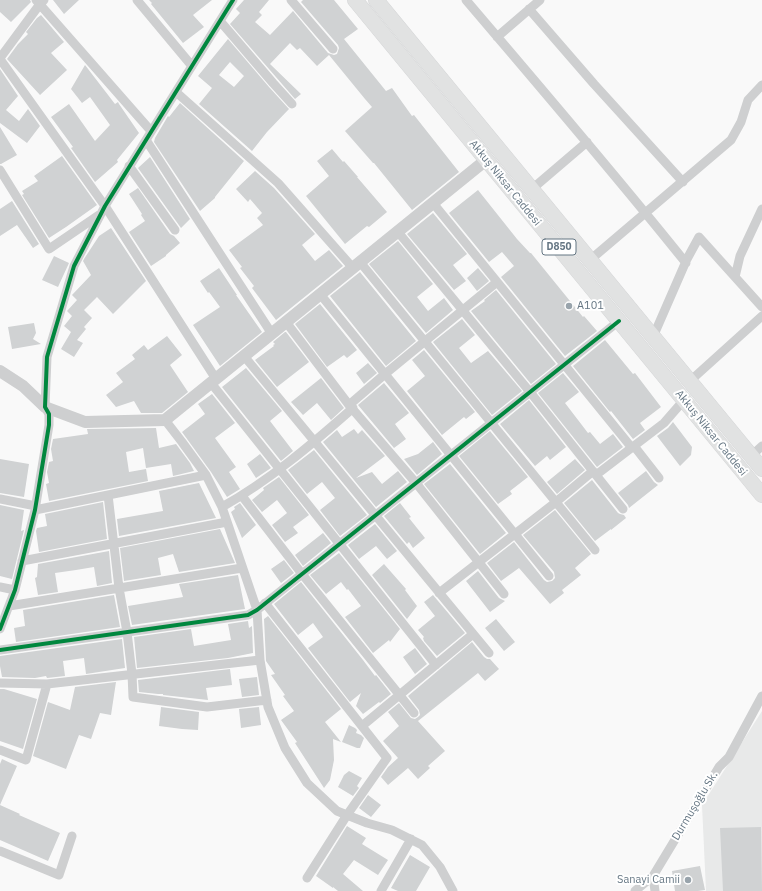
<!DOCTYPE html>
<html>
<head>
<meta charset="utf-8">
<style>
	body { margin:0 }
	canvas { display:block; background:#f9f9f9 }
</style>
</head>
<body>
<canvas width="762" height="891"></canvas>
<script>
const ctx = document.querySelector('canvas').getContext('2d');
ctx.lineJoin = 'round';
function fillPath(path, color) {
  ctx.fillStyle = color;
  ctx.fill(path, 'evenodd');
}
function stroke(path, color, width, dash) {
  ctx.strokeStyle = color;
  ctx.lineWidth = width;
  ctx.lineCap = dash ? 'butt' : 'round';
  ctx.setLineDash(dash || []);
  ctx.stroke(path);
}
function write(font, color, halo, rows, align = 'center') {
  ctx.font = font + ' "IBM Plex Sans",sans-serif';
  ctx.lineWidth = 4;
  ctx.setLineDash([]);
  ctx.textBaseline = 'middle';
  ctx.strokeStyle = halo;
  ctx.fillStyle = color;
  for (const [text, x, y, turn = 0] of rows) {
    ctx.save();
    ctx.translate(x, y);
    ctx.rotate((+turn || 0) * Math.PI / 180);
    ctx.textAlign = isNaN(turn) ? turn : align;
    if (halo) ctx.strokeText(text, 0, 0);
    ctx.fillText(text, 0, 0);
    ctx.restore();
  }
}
fillPath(new Path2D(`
	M762 711V891H706L702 805Z`), '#e8e9e9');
fillPath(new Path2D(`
	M0 0H30L31 2 11 22 0 12Z
	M53 0H79L64 14Z
	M149 0H212L193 15 204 27 183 43 151 4 152 3Z
	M244 0H269L259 12 262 15 255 22 270 35 293 11 328 53 334 55 337 54 339 48 338 45 301 2 303 0H334L358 29 344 39 386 91 392 88 412 116 414 115 459 172 412 210 374 163H373L345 131 372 107 365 99 329 55 317 66 300 48 297 50 290 43 270 64 301 94 295 99 230 24 240 13 236 9Z
	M41 15 64 42 51 53 67 70 40 95 7 59 18 44 28 34 26 32 37 18Z
	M228 39 269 87 289 109 267 132 252 151 199 104 212 88 198 76ZM230 62 244 76 234 87 219 75Z
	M85 65 115 104 118 102 119 104 139 133 117 160 118 162 95 182 71 148 73 147 51 117 69 104 95 141 110 125 90 97 82 103 71 89Z
	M0 69 18 96 6 110 19 121 28 109 40 126 27 143 0 123Z
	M180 103 244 161 215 197V198L200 211 154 142 155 138 168 116 169 117Z
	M0 127 17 155 1 164H0Z
	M332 149 343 162 344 161 358 177H357L387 212 369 227 367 226 345 244 306 196 329 176 317 161Z
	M62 156 97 205 66 227 49 238 22 195 24 194 22 191 38 181 34 176Z
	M150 157 190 219 181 228 138 168Z
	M255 171 274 188 315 234 302 245 315 261 329 250 343 266 276 320 252 288 254 286 240 268 242 267 229 250 263 225 257 218 262 213 250 199 248 202 236 189Z
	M138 188 170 234 174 236 180 243 166 255V256L151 266 129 232 145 221 141 215 142 214 129 194Z
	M478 190 517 239 530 253H531L583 317 584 316 597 331 565 356 501 277 514 266 502 252 489 262 449 213Z
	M12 201 39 244 33 248 17 225 0 236V209Z
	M433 213 467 254 453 265 466 281 454 290 407 234Z
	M111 228 146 281 113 314 97 297 84 310 92 318 84 327 86 329 77 340 83 343 74 357 61 349 71 332 64 326 72 316 67 311 77 300 72 295 91 275 83 261 84 259 99 236Z
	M398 241 433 284 417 297 428 311 444 298 453 310 426 333 369 264Z
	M54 256 69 263 58 287 42 280Z
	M219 268 237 295H236L262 332 220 366 193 325 220 307 209 292 208 293 200 281Z
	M478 268 489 281 477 291 467 278Z
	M360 272 416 341 386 366 330 296Z
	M496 290 556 364 531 384 471 311 485 301 484 300Z
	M320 304 357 350 347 358 344 355 327 367 295 324Z
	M462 319 475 335 459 348 471 363 488 351 522 391 492 415 433 342Z
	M34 323 36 333 33 339 41 344 12 349 8 327Z
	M285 332H286L309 362 277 387 255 360 274 346 273 345 275 344 273 342Z
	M167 336 182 355 170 365 188 392 162 413H141L134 401 116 407 106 395 123 382 116 373 135 359 132 355 144 345 148 350Z
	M605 340 633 374 635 373 661 407 640 423 645 430 633 439 611 411 610 412 573 366Z
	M424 350 475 412 466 419 464 417 442 435 407 391 425 376 412 360Z
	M368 363 377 373 364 384 356 373Z
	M246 368 282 411 270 421 293 451 281 461 222 387Z
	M563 373 579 392 565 403 588 433 590 432 600 444 613 434 623 447 597 467 538 393Z
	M321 378 344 408 331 420 317 403 303 415 291 402Z
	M384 383 409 413 395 424 406 439 394 448 358 405Z
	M212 394 235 423 215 438 236 467 229 472 240 489 227 497 211 472 182 432 205 414 198 404Z
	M529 400 566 447 550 460 547 456 535 466 500 424Z
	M673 422 692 447 691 455 680 466 657 436 668 428Z
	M156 428 159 448 176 444 190 463 194 471 173 476 171 464 146 468 143 448 126 452 129 472 146 469 148 481 49 501 46 484 49 483 47 472 49 462 53 461 51 449 53 439 88 434 87 429Z
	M354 429 358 434 362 430 385 456 356 478 372 472 382 484 398 471 407 482 376 507 323 442 337 430 342 437Z
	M490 431 528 477 510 491 512 494 498 504 459 456Z
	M433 442 442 454 417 475 404 459 418 454Z
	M314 450 367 515 340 536 320 510 335 498 322 482 307 494 288 470Z
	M260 454 271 468 256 478 247 464Z
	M0 459 29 464 24 497 0 493Z
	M575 459 585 470 557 494 547 482Z
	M450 464 506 533 480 554 424 484Z
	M646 471 654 482 658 485 629 508 628 505 618 493Z
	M279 477 309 515 293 527 298 533 285 542 272 525 287 513 277 500 262 512 252 500 264 490 263 488Z
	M592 480 618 513 620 514 624 515 626 518 611 530V529L595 541 564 503Z
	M199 483 216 518 119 536 117 519 163 511 159 491Z
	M103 502 107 539 39 552 36 531 37 528 47 526 45 514Z
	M240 503 256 525 242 538 231 512 235 509 234 507Z
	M400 503 411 517 409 518 425 538 413 548 409 542 407 544 384 516Z
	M0 505 24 510 21 531 24 530 12 579 0 576Z
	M555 510 591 554 575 568 581 575 562 590 564 593 550 604 519 568 501 581 487 563 514 542 544 580 547 582 552 581 555 578 554 572 523 535Z
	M375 524 397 551 387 559 376 546 359 559 348 545Z
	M220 529 235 563 179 572 173 554 158 558 161 575 124 581 120 548Z
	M323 533 331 543 303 566 295 555Z
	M109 551 112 583 97 586 94 567 76 570 55 573 58 592 38 595 35 578 37 577 38 564Z
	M339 553 400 629 390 642 389 640 373 653 345 617 361 606 348 589 347 590 341 582 326 594 310 575Z
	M284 560 294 573 281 583 271 569Z
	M384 564 406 589 405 590 417 606 407 619 372 575Z
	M478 571 499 598 505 601 490 612 466 581Z
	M238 575 245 609 132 625 128 606 183 597 179 584Z
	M301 582 363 660 375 676 376 675 391 694 380 703 379 702 363 714 356 706 361 693 350 702 308 648 323 637 313 623 298 635 274 604Z
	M114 595 120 627 16 642 14 628 25 626 23 610Z
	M433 595 465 633 437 656 424 641 423 638 424 637 418 630 435 616 424 602Z
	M268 616 341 709 325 722 341 742 333 739 334 760 330 780 324 788 295 743 297 742 281 720 294 711 283 696 285 695 271 675 275 674 266 661 264 619Z
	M496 619 515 642 504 651 485 628Z
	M248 621 249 628 252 626 253 653 228 658 137 668 134 637 191 629 194 646 231 640 228 624Z
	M122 639 125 668 86 674 84 658 63 661 65 676 47 678 46 676 35 678 2 677 0 666V656Z
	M472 642 484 657 487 659H490L499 669 485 681 478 673 418 721 445 751 428 766 430 768 418 779 408 768 388 785 381 777 388 767 398 758 383 741 399 726 388 712 399 703 411 718 415 719 418 717 420 715 419 710 408 696Z
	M415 648 427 664 415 674 403 657Z
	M230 669 232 685 206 688 208 700 163 695V694H158L139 692 138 680Z
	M257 677 259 695 242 697 239 679Z
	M116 682 111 715 100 713 91 739 79 735 66 769 33 756 48 702 70 710 75 687Z
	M0 689H4L37 699 23 749 0 741Z
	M161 707 199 712 198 730 182 729 159 726Z
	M259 707 261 725 241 728 239 709Z
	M349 725 355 728 357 730 356 733 361 735 364 738 360 748H357L342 742Z
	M2 759 17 766 0 805 20 814 19 815 60 833 48 861 0 840V764Z
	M349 771 362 778 357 786 359 788 353 796 338 787 344 775Z
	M368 795 381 805 371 817 359 808Z
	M347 826 366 838 362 844 388 860 378 875 354 860 343 874 363 891H338L333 887V888L316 876Z
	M761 827 762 891H723L720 828Z
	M410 855 430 867 416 891H398L391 888Z
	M700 866 705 890 698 891H675L672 871Z`), '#d0d2d3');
const primary = new Path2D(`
	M355 0 762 495
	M376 0 762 469`);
stroke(primary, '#d5d6d7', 16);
stroke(new Path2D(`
	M36 0 151 131
	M137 0 192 66
	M291 0 333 49
	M466 0C540 87 614 173 686 263
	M529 9 594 84 683 182
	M220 21 273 83 292 104
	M497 37 540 0
	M0 58 40 4 44 0
	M0 59 105 206 216 379
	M176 92 278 183 353 268
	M146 140 272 334
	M129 166 175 230
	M0 170 49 249 99 215
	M532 189 587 142
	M433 203 632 448
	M398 232 530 392 623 509
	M590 260 731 140 741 122 748 100 762 85
	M360 262 595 550
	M735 277 740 256 762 209
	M320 294 549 576
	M286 322 349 405 416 483 504 594
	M653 337 687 259 699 237 762 307
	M244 356 489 653
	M690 381 762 316
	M211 383 436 665
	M349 405 385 374 497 282
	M165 420 182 442 206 475 222 507 257 610 260 660 268 707 285 748 307 783 337 811 367 823 392 830 422 845 440 867 453 891
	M634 446 659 478
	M751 456 762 446
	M596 475 664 423 684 400
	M108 495 119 588 127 632 132 674 133 697 207 707 267 700
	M242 496 302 574 414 713
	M0 499 36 506
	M222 507C270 480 311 445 353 408
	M35 510 206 475
	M22 561 227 522
	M0 587 15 590
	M439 593 556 502 593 471
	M265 603 387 758 347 815 307 878
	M9 606 242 568
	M0 629 15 590 35 510 49 425V414L45 407 47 357 74 266 105 206 233 0
	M0 650 248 615 257 610 619 321
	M0 683 47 684 260 660
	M362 726 473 634
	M0 750 26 760 47 684
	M0 851 59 875 72 836
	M653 876 655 891
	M381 891 411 839
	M635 891 653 876 719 767 729 757 762 696`), '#cecfd0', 9);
stroke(new Path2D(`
	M0 371 23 386 45 407 85 422 165 420 486 160`), '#cecfd0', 12);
stroke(primary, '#e1e2e2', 15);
stroke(new Path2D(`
	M0 629 15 590 35 510 49 425V414L45 407 47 357 74 266 105 206 233 0
	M0 650 248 615 257 610 619 321`), '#00873e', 4);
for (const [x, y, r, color] of [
	[569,306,4,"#99a4ac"],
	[688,880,4,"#99a4ac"]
]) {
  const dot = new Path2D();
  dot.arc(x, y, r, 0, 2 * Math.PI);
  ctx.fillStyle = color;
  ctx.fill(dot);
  stroke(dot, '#fff', 1.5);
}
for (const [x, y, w] of [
	[559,247,34]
]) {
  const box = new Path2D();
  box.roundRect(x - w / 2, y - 8, w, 16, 3);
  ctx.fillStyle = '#fff';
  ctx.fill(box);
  stroke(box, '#657683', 1);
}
write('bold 10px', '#657683', null, [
	["D850",559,247]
]);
write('11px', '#657683', '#fff', [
	["Akkuş Niksar Caddesi",505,183,51],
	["Akkuş Niksar Caddesi",711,433,51],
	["Durmuşoğlu Sk.",695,806,-59]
]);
write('11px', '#657683', '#fff', [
	["A101",577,306],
	["Sanayi Camii",680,880,"right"]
], 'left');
</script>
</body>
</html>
